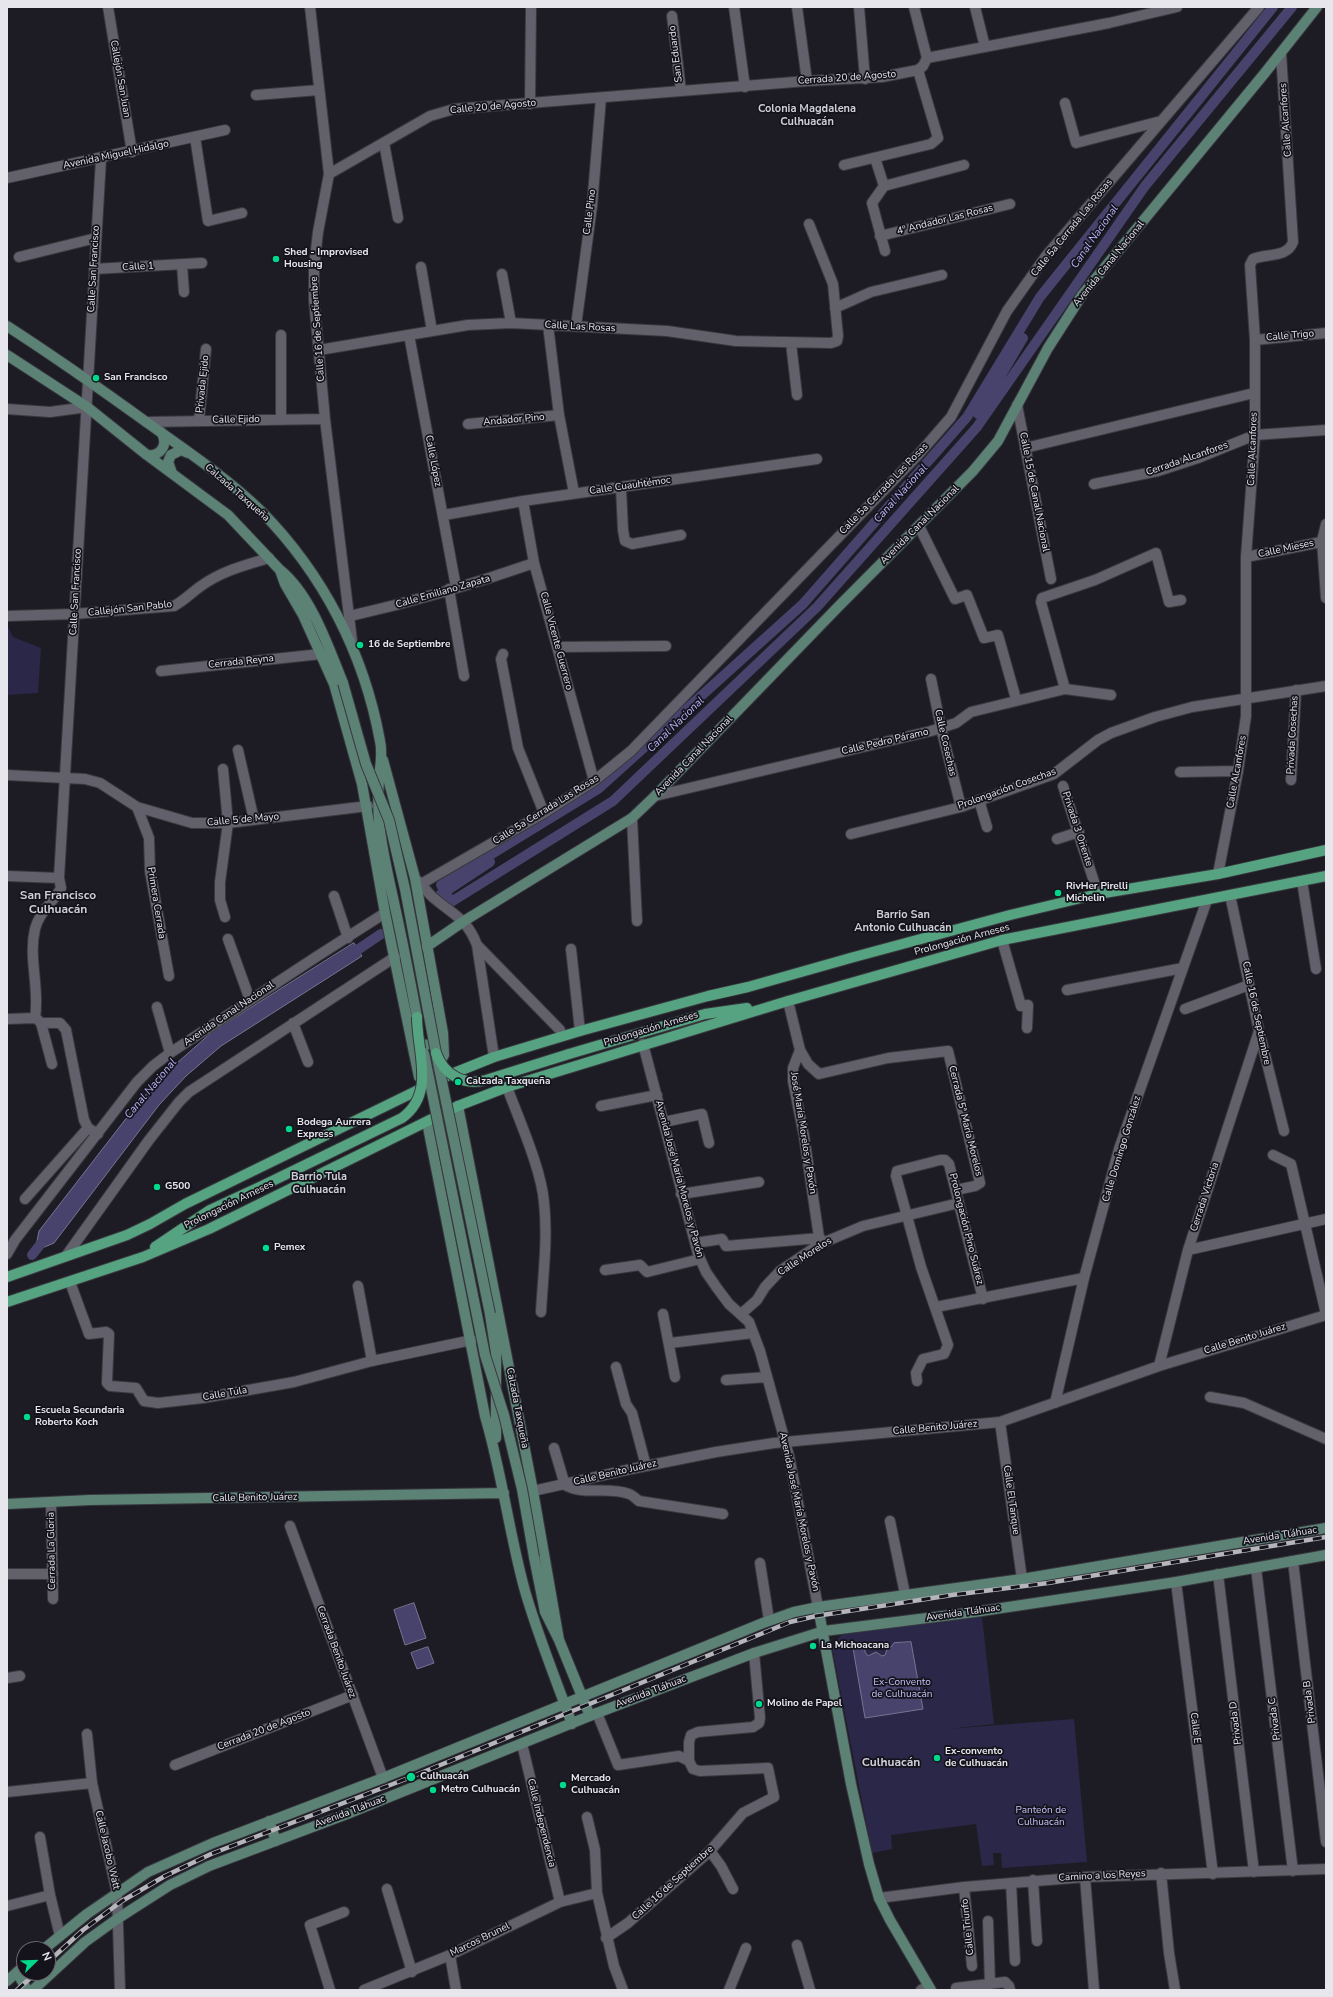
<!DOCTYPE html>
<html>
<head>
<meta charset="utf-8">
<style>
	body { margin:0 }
	#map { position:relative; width:1333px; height:1997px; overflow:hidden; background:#1d1c24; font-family:"Nunito Sans",sans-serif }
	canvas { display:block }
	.frame { position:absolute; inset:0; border:8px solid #e6e6ec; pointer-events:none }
	.north { position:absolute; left:16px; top:1941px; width:40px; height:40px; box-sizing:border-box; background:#14131b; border:1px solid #68676f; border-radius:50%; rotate:67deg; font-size:11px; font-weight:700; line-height:16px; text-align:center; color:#e6e6ec }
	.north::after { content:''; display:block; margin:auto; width:14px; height:18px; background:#00d98c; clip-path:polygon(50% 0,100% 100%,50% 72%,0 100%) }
</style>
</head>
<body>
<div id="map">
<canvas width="1333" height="1997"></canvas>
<div class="frame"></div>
<div class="north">N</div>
</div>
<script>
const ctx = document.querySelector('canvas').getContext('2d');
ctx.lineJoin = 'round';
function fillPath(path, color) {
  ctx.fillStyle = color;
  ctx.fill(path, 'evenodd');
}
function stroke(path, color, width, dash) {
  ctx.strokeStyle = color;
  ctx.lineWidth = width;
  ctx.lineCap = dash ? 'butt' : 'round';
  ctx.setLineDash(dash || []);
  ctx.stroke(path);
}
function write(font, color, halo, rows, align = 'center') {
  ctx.font = font + ' "Nunito Sans",sans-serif';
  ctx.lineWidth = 3.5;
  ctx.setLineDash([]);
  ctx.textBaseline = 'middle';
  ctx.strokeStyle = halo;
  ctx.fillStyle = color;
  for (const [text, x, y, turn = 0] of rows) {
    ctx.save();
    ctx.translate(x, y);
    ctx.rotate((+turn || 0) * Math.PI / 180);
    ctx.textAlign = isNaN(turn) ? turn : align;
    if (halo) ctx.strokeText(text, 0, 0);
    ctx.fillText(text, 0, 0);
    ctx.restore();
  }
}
fillPath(new Path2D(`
	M7 625 13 637 41 648 38 693 7 695Z
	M982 1617 994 1724 948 1729 949 1743 948 1729 1074 1719 1087 1862 1002 1868 1001 1853H993L994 1865 982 1866 976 1824 891 1835 892 1849 872 1853 832 1647 842 1634Z`), '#2b2748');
const water = new Path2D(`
	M354 943 362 956 221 1046 186 1076 159 1105 54 1243 35 1251 39 1231 128 1116 159 1079 212 1032Z
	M414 1603 426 1638 405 1645 394 1610Z
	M911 1642 923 1709 865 1718 853 1648 865 1647V1652L868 1656 876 1652 882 1656 885 1655 888 1647H891L894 1643Z
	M428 1647 434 1663 417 1669 411 1653Z`);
fillPath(water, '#47436c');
stroke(water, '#777492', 1);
stroke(new Path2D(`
	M1273 7 1040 297 967 417 803 604 598 789 441 885 451 902 613 801 817 607 977 427 1145 186 1292 7
	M978 414 1023 338
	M440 895 490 862
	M347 957 381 934
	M32 1255 43 1241`), '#47436c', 10);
const street = new Path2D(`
	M108 7 132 152
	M310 7 329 174 318 232 314 267V300L325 419 353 649
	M734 7 745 87
	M797 7 807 81
	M859 7 865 79
	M914 7 927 58
	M975 7 985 47
	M672 16 681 91
	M256 95 319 90
	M1065 103 1076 143 1161 121
	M530 104 531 7
	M195 137 208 221 242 213
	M384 143 398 218
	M875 158 884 186 872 203 885 251
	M844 165 931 144 938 138 918 70
	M329 174 430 116 454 109 807 81 882 77 918 70 923 66 927 58 1109 23 1177 7
	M7 178 225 130
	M884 186 964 165
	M880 236 1010 204
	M19 257 96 238
	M182 265 184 292
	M421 267 432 331
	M94 269 202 263
	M502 274 511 323
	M835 308 871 292 942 275
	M548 325 559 415 574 493
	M576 326 592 206 601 98
	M281 335V419
	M409 335 456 587
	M1255 340 1326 333
	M791 343 797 395
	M319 350 468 325 511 323 667 331 736 341 831 343 837 341 838 336 833 284 809 224
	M1017 405 1051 579
	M7 409 50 412 87 407
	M199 420 206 349
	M146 422 325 419
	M468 424 559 415
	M1025 448 1254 393
	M1094 484 1158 471 1198 458 1255 435 1326 430
	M621 488 623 530 625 541 632 544 681 535
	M523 501 534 563 594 781
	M444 515 523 501 817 459
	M1326 524 1322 541 1326 598
	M919 526 955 599 967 595 984 638 998 635 1016 699
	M1246 557 1326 541
	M449 589 464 676
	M7 616 74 614 174 606C185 600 191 593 201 586 222 571 245 565 269 558
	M350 616C412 602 474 584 534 563
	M557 647 666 646
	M503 654 501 659 518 748 544 813
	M161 671 321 654
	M931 679 941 728 961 807
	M1065 689 1041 602 1042 598 1095 580 1156 553 1169 602 1181 600
	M238 750 254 820
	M223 769 228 823 220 882V900L225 917
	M1180 772 1238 771
	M7 775 85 779 100 783 137 807 192 823H228L368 806
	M1291 780 1296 690
	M1063 786 1098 894
	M655 796 931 731 956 723 971 712 1065 689 1111 695
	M979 800 987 827
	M137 807 149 838 150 871 169 976
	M632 818 637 921
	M851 834 961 807 1054 774 1098 740 1111 733 1155 717 1192 707 1326 686
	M1057 839 1079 832
	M1218 874 1238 771 1246 716V557L1255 435V340L1250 265 1253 259C1268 253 1287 258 1293 242L1281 53
	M7 876 59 878
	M418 881C424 886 428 894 435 899 455 916 467 919 477 945L560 1030
	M1302 881 1316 969
	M421 884 544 813 594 781 631 751 918 455 951 417 1007 311 1046 256 1259 7
	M1230 895 1259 1031 1284 1131
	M334 896 348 938
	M228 939 250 1000
	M1002 940 1021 1006 1028 1005 1027 1028
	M477 945 494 1057
	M571 949 580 1031
	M1067 990 1183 968
	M788 1001 800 1050 793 1068V1081L804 1136 820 1244
	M157 1007 170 1053
	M1185 1009 1249 985
	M35 1018C40 989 28 958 35 929 39 912 53 903 61 888L59 878 101 159
	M7 1019 35 1018
	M37 1019 41 1023 52 1064
	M41 1023H60L66 1030 84 1120 88 1128 98 1134
	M293 1023 308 1062
	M643 1044 698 1254 706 1272 717 1288 729 1304 749 1322 760 1351 789 1456 818 1607
	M800 1050 808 1064 819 1074 888 1058 948 1051 980 1183 975 1186 956 1190
	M507 1087C519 1120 541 1168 544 1202 548 1238 543 1276 541 1312
	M601 1106 657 1095
	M664 1122 702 1114 709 1143
	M1273 1155 1291 1164 1326 1314
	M681 1194 759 1182
	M25 1199 88 1128
	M695 1243 722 1239 726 1246 820 1238
	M1188 1250 1326 1219
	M7 1254 15 1240 137 1082 153 1066 170 1053 316 957 385 913
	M66 1256 149 1140 179 1102 189 1092 395 957
	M605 1270 640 1265 647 1272 700 1259
	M70 1282 89 1334 106 1332 109 1334 107 1383 110 1386 136 1388 144 1401 158 1403 203 1398 294 1382 372 1361 472 1340
	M358 1286 372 1361
	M936 1307 1084 1278
	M663 1314 675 1377
	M741 1314 757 1300 765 1287 780 1271 820 1244 863 1226 959 1203
	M670 1343 753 1333
	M1159 1366 1188 1250 1259 1031
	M616 1367 626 1404 632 1413 646 1466
	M726 1380 767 1377
	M917 1381 916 1373 923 1359 944 1354 948 1345 921 1267 896 1176 897 1171 940 1160H945L949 1164 983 1299
	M1210 1397 1244 1403 1326 1439
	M1055 1403 1084 1278 1119 1149 1207 900
	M1000 1422 1022 1579
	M554 1448 565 1485C584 1496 608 1486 629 1494 633 1495 636 1499 639 1501L723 1514
	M533 1491 631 1469 716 1452 774 1443 1000 1422 1159 1366 1326 1315
	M51 1502 53 1599
	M890 1521 905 1594
	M290 1526 383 1778
	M1293 1561 1326 1842
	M760 1563 769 1620
	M1256 1568 1293 1871
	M7 1574H53
	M1218 1574 1254 1872
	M1176 1582 1213 1874
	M7 1678 20 1676
	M597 1713 618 1765 679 1756 689 1761 693 1769 700 1771 768 1768 774 1797 743 1813 710 1851 628 1923 606 1938
	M87 1734 92 1783 117 1893 120 1990
	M522 1744 560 1902
	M689 1761V1742L691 1735 698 1732 753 1727 759 1723 760 1718 754 1653
	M175 1765 353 1695
	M7 1792 92 1783
	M587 1817 595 1850 597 1893 614 1966 623 1990
	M40 1837 50 1895 60 1936
	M710 1851 721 1866 733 1889
	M1161 1873 1169 1953 1175 1990
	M1085 1877 1094 1990
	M1033 1880 1037 1941
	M1011 1883 1015 1961
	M964 1887 972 1966
	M387 1889 412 1972
	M879 1898 964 1887 1085 1877 1326 1869
	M7 1906 50 1895
	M988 1921 990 1984
	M797 1945 810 1990
	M450 1955 456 1990
	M956 1988 1005 1982 1009 1986 1010 1990
	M330 1990 310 1925 344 1912
	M364 1990 450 1955 560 1902 597 1893
	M729 1990 746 1948
	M921 1990 928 1986`);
const secondary = new Path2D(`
	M7 326C55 357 102 390 149 424 187 451 227 478 261 511 323 574 364 653 380 741 383 754 380 766 379 779 378 793 378 808 379 822 382 851 389 879 395 907 403 943 410 980 417 1017
	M7 355 87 407 147 455 228 515 280 570C311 595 328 646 343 683
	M147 455C161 457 169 444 161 432
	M172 473 168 462 171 455 181 450 188 453
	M280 570 285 584 303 615 334 684 362 784 385 913 419 1077
	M383 760 415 878 443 1033 444 1055 437 1067
	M426 947 464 921 632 818 655 796 838 607 973 471 998 441 1048 348 1082 295 1264 74 1317 7
	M413 1038C422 1047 432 1047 440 1037
	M458 1106 533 1491 559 1640
	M427 1122 485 1416C502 1473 509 1533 525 1591 538 1636 556 1680 572 1724
	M490 1314 496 1353V1438
	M7 1504 90 1500 504 1493
	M534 1557 545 1612 559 1640 590 1716
	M818 1607 851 1784 869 1864 879 1898 890 1920 931 1990
	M269 1821 276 1841
	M44 1949 87 1914 148 1872 213 1843 383 1778 763 1623 794 1612 818 1607 1022 1579 1326 1528
	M17 1972 27 1990
	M7 1981 24 1966
	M33 1990 85 1942 117 1919 170 1885 209 1866 347 1814 597 1713 754 1653 824 1631 975 1612 1176 1582 1326 1555`);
const primary = new Path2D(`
	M569 1054 705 1014 747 1008
	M155 1247 210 1210 264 1185
	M7 1277 127 1235 150 1224 185 1204 449 1075 494 1057 580 1031 708 996 748 987 854 957 1010 915 1098 894 1218 874 1326 850
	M7 1302 143 1257 209 1229 458 1106 507 1087 788 1001 1002 940 1326 876`);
stroke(street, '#38383e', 12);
stroke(secondary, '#38383e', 12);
stroke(primary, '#38383e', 12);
stroke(street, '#62616b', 10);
stroke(secondary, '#5c8276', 10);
stroke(primary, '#56a381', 10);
const rail = new Path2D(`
	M48 1962 83 1930 122 1901 165 1876 211 1854 411 1777 790 1622 816 1616 952 1595 1048 1583 1326 1537
	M17 1990 36 1973`);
stroke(rail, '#b5b5bb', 4.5);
stroke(rail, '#14131b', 3, [9]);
const secondaryBridge = new Path2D(`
	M343 683 366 764 389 820 405 889 436 1053 490 1314
	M424 1053 485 1355 504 1415 522 1489 534 1557`);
const primaryBridge = new Path2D(`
	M436 1053C444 1075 464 1086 486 1080L569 1054
	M264 1185 402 1118C436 1093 417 1052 417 1017`);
stroke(secondaryBridge, '#38383e', 12, []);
stroke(primaryBridge, '#38383e', 12, []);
stroke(secondaryBridge, '#5c8276', 10);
stroke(primaryBridge, '#56a381', 10);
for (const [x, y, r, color] of [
	[276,259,4,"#00d98c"],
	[96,378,4,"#00d98c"],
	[360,645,4,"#00d98c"],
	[1058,893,4,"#00d98c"],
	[458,1082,4,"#00d98c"],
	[289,1129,4,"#00d98c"],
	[157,1187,4,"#00d98c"],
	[266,1248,4,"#00d98c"],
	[27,1417,4,"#00d98c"],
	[813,1646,4,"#00d98c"],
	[759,1704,4,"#00d98c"],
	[937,1758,4,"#00d98c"],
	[411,1777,5,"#00d98c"],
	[563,1785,4,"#00d98c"],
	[433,1790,4,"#00d98c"]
]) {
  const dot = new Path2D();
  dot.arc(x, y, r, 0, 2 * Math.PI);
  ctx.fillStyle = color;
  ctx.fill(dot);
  stroke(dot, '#14131b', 1.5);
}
write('10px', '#e6e6ec', '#14131b', [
	["San Eduardo",676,54,-97],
	["Cerrada 20 de Agosto",847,78,-4],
	["Callejón San Juan",120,79,80],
	["Calle 20 de Agosto",493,107,-5],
	["Calle Alcanfores",1286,120,-94],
	["Avenida Miguel Hidalgo",116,155,-12],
	["Calle Pino",590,212,-83],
	["4º Andador Las Rosas",945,220,-14],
	["Calle 5a Cerrada Las Rosas",1072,228,-51],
	["Avenida Canal Nacional",1109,264,-51],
	["Calle 1",138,267,-3],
	["Calle San Francisco",94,269,-87],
	["Calle Las Rosas",580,327,3],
	["Calle 16 de Septiembre",318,329,-94],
	["Calle Trigo",1290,336,-5],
	["Privada Ejido",203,384,-84],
	["Calle Ejido",236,420,-1],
	["Andador Pino",514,420,-5],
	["Calle Alcanfores",1253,449,-88],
	["Cerrada Alcanfores",1187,459,-19],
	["Calle López",433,461,79],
	["Calle Cuauhtémoc",630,486,-8],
	["Calle 5a Cerrada Las Rosas",884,489,-46],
	["Calle 15 de Canal Nacional",1034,492,79],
	["Calzada Taxqueña",237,493,41],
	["Avenida Canal Nacional",920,525,-45],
	["Calle Mieses",1286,549,-12],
	["Calle San Francisco",76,592,-87],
	["Calle Emiliano Zapata",443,592,-16],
	["Callejón San Pablo",130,609,-6],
	["Calle Vicente Guerrero",556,641,75],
	["Cerrada Reyna",241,662,-6],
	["Privada Cosechas",1293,735,-87],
	["Calle Pedro Páramo",885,742,-13],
	["Calle Cosechas",945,743,77],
	["Avenida Canal Nacional",694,756,-46],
	["Calle Alcanfores",1237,772,-80],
	["Prolongación Cosechas",1007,789,-20],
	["Calle 5a Cerrada Las Rosas",546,810,-32],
	["Calle 5 de Mayo",243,820,-5],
	["Privada 3 Oriente",1077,829,72],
	["Primera Cerrada",156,903,81],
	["Prolongación Arneses",962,940,-15],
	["Calle 16 de Septiembre",1256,1013,78],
	["Avenida Canal Nacional",229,1014,-34],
	["Prolongación Arneses",651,1029,-17],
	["Cerrada 5ª María Morelos",965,1121,76],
	["José María Morelos y Pavón",803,1133,81],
	["Calle Domingo González",1122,1149,-73],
	["Avenida José María Morelos y Pavón",679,1179,75],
	["Cerrada Victoria",1205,1197,-72],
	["Prolongación Arneses",229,1205,-26],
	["Prolongación Pino Suárez",966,1229,76],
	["Calle Morelos",805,1257,-33],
	["Calle Benito Juárez",1245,1339,-17],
	["Calle Tula",225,1394,-10],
	["Calzada Taxqueña",517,1408,79],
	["Calle Benito Juárez",935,1428,-5],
	["Calle Benito Juárez",615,1473,-13],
	["Calle Benito Juárez",255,1498,-1],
	["Calle El Tanque",1011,1500,82],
	["Avenida José María Morelos y Pavón",799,1512,78],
	["Avenida Tláhuac",1280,1536,-9],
	["Cerrada La Gloria",52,1551,-91],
	["Avenida Tláhuac",963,1613,-8],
	["Cerrada Benito Juárez",336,1652,70],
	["Avenida Tláhuac",651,1692,-21],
	["Privada B",1310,1702,-97],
	["Privada C",1275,1719,-97],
	["Privada D",1236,1723,-97],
	["Calle E",1195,1728,83],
	["Cerrada 20 de Agosto",264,1730,-21],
	["Avenida Tláhuac",350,1812,-21],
	["Calle Independencia",541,1823,76],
	["Calle Jacobo Watt",107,1850,77],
	["Camino a los Reyes",1102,1876,-3],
	["Calle 16 de Septiembre",673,1883,-42],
	["Calle Triunfo",968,1927,-96],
	["Marcos Brunel",480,1940,-26]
]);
write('bold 10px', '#e6e6ec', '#14131b', [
	["Shed - Improvised",284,253],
	["Housing",284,265],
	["San Francisco",104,378],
	["16 de Septiembre",368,645],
	["RivHer Pirelli",1066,887],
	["Michelin",1066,899],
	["Calzada Taxqueña",466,1082],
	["Bodega Aurrera",297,1123],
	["Express",297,1135],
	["G500",165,1187],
	["Pemex",274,1248],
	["Escuela Secundaria",35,1411],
	["Roberto Koch",35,1423],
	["La Michoacana",821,1646],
	["Molino de Papel",767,1704],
	["Ex-convento",945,1752],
	["de Culhuacán",945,1764],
	["Culhuacán",420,1777],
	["Mercado",571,1779],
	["Culhuacán",571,1791],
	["Metro Culhuacán",441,1790]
], 'left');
write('10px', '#c2c0f8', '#14131b', [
	["Ex-Convento",902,1683],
	["de Culhuacán",902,1695],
	["Panteón de",1041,1811],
	["Culhuacán",1041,1823]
]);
write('bold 11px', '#ceced9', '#14131b', [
	["Colonia Magdalena",807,109],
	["Culhuacán",807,122],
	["Barrio San",903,915],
	["Antonio Culhuacán",903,928],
	["Barrio Tula",319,1177],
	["Culhuacán",319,1190]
]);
write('italic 11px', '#b9b5fa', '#14131b', [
	["Canal Nacional",1095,237,-55],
	["Canal Nacional",901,494,-48],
	["Canal Nacional",676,725,-44],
	["Canal Nacional",151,1089,-50]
]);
write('bold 12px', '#ceced9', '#14131b', [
	["San Francisco",58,896],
	["Culhuacán",58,910],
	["Culhuacán",891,1763]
]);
</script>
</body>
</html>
